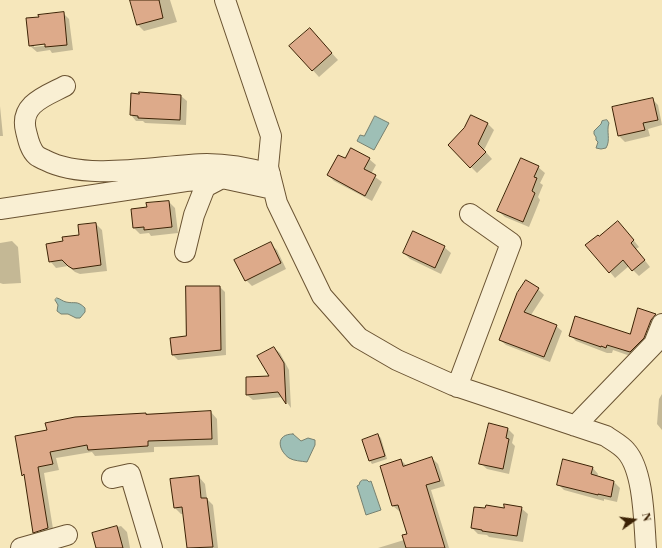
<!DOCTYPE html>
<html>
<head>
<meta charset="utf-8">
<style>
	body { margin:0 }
	#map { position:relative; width:662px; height:548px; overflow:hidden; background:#f6e7bb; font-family:"Libre Bodoni",serif }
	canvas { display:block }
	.north { position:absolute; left:614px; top:500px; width:40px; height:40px; -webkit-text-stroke:3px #f9efd3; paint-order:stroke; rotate:76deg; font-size:11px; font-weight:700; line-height:16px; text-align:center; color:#3c2205 }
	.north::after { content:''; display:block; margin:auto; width:14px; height:18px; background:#3c2205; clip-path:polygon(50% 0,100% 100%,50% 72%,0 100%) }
</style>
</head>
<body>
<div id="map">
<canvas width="662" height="548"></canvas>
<div class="north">N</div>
</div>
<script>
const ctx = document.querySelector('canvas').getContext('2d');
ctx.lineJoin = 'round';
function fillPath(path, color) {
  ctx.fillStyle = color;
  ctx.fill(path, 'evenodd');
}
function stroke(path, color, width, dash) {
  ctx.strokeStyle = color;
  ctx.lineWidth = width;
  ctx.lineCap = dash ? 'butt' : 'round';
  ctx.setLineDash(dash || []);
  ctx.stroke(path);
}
const water = new Path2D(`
	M375 116 389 123 374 150 357 141 360 135 364 136Z
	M607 120 609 123C606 131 611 140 606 148L601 149 596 148 598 142 596 140V137L594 134V131L601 124 602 121Z
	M57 298C61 299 62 301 66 302 75 304 77 300 85 308V312L80 318H76L68 314H61L57 311 58 305 55 300Z
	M293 434 301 441 308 438 315 440V445L307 462C301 461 294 461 289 458 278 450 275 434 293 434Z
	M363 480H367L369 482 371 481 381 510 366 515 357 486 359 485 360 482Z`);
fillPath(water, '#9ebfb6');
stroke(water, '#77806f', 1);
fillPath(new Path2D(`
	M131 0H170L177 22 144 31 138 25Z
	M63 13 69 19 73 50 52 53 50 50 37 52 30 46 40 17ZM50 43V45L34 47V45Z
	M310 29 338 60 319 77 291 46Z
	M140 93 181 96 187 101 186 125 145 123 143 121H136L131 115Z
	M652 99 658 105 662 125 648 129 650 136 625 142 619 136 613 108Z
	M0 106 3 136H0Z
	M472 116 488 124 494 130 484 150 492 159 477 173 449 145 465 129Z
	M351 149 369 159 376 165 371 174 382 182 372 201 334 181 328 175 345 160Z
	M538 167 545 173 540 183 543 185 538 197 540 200 529 227 505 217 498 211Z
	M169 202 175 208 178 233 151 236 149 233 140 234 134 228 148 208Z
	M96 224 102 230 107 271 80 274 75 272 68 266 56 268 50 261 64 242 80 236Z
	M624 228 639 247 636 249 650 267 639 276 629 266 615 278 610 272 599 238Z
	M12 241 18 247 21 283 3 284 0 283V243Z
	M270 244 277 250 286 269 252 286 246 280Z
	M444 247 451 253 441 274 410 259 404 253Z
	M526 281 538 289 544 295 531 315 556 326 562 331 550 362 506 345 500 340Z
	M187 287H220L225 292 226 355 178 360 173 355 171 339 187 337Z
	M638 309 656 315 661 321 636 358 613 350 612 353H607L576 341 570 335H630Z
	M274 348 280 353 289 370 291 408 283 397 253 400 247 395 271 377Z
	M662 394V430L657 424 659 399Z
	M211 412 217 419 218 445 154 447V452L95 456 92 452 56 458 59 470 44 473 54 535 41 539 34 532 25 477 23 475 16 437 146 415Z
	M489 425 508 429 514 435 512 443 515 446 509 474 487 469 480 463Z
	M378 435 381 438 387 459 372 464 370 461Z
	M432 458 438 464 445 486 431 490 449 548H378L404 540 408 534 401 510 399 511 393 506 401 460 406 465Z
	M592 467 598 474 597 477 614 482 620 488 617 502 604 499V501L564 490 558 484Z
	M199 477 205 484 207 499 213 505 218 548H188L184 514H181L175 508Z
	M521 508 528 514 523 542 489 537 487 535 478 534 472 528 505 509Z
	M121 526 127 532 130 548H97L93 534Z`), '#0003');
const building = new Path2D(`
	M130 0H159L163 18 137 25Z
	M64 12 67 45 45 47V44L29 46 26 18 39 17 38 15Z
	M310 28 332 53 312 71 289 46Z
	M139 92 181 95 180 120 138 118V116L130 115 131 93 139 94Z
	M653 98 658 120 643 123 645 130 618 136 612 107Z
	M471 115 488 123 478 144 486 152 470 168 448 145 464 128Z
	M351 148 370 158 364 169 376 175 365 196 327 175 338 155 345 158Z
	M521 158 539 166 534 177 537 178 532 191 535 193 523 222 497 211Z
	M169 201 172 227 144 230V227L133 228 131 209 147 207 146 203Z
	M618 221 634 240 631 243 645 260 632 271 623 260 609 273 585 245 598 235 599 236Z
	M96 223 101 265 73 269 68 266 62 260 49 262 46 244 63 241 62 237 79 235 78 225Z
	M413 231 445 246 435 268 403 253Z
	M271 242 281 263 245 281 234 260Z
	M526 280 539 288 524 312 557 325 544 357 499 340 517 293Z
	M186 286H220L221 350 172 355 170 338 186 336Z
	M638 308 656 314 651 320 644 338 630 352 607 345 606 348 601 346V347L569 336 575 316 630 334Z
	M274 347 284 363 286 404 278 392 246 395V377L269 376 257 356Z
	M211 411 212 439 148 441V446L88 450 87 445 50 452 53 464 38 467 48 528 33 533 24 474 22 476 15 436 47 430 45 423 75 417 146 413V414Z
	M489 423 508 428 506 438 509 439 503 469 479 464Z
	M378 434 385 456 369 461 362 440Z
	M432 457 440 481 426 485 445 548H406L402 535 407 534 398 505 392 506 380 466 401 459 403 466Z
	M563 459 593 467 591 474 614 481 611 497 598 494V495L557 485Z
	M199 476 201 498H207L213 547 187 548 182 507 174 508 170 479Z
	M504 504 522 507 517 536 482 531V530L471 528 474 507 485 508 486 505 504 508Z
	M117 526 123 548H96L92 533Z`);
fillPath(building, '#ddaa8a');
stroke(building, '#3c2205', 1);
const minor = new Path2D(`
	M225 0 271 136 268 167 277 203 322 296 359 338 397 360 453 385 606 436C613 441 621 445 626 451 644 471 644 522 646 548
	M65 86C46 96 19 104 26 131 28 139 30 150 37 156 39 157 42 159 45 160 87 182 159 165 207 164 229 164 249 168 270 174
	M0 209 186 181 222 178 273 189
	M185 252 194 215 205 187 222 178
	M457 387 511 243 470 214
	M575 426 654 344 662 324
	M112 478 130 474 152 548
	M21 548 67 535`);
stroke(minor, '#6a5332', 22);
stroke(minor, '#f9efd3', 20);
</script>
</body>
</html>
